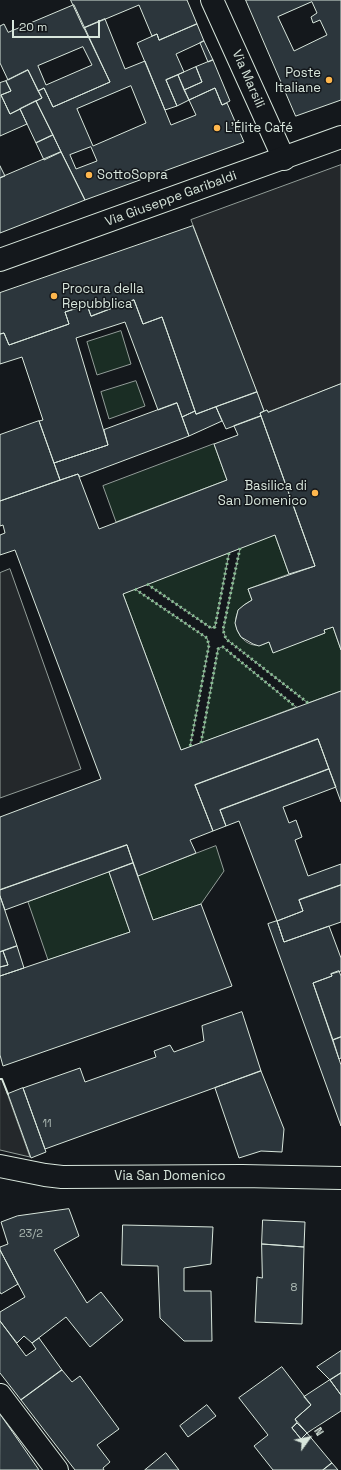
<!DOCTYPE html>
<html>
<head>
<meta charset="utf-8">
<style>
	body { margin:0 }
	#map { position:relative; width:341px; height:1470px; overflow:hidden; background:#14181c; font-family:"Space Grotesk",sans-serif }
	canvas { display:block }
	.north { position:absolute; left:289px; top:1418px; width:40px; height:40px; -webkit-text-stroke:3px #14181c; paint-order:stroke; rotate:57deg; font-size:11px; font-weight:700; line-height:16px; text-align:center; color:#d8e6dc }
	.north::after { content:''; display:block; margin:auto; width:14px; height:18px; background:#d8e6dc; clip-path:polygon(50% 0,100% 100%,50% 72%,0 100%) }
	.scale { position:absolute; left:12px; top:20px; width:88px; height:18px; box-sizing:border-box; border:2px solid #d8e6dc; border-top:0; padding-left:5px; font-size:12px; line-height:14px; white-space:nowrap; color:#d8e6dc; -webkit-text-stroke:3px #14181c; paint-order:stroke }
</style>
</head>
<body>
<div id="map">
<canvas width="341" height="1470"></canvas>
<div class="north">N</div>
<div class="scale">20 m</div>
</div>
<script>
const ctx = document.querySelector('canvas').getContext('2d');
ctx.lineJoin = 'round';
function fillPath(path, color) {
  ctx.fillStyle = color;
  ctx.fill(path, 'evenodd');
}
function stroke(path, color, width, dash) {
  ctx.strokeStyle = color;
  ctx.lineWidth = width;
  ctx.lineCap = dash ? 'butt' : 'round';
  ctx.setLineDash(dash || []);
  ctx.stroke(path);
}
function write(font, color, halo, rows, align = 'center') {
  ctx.font = font + ' "Space Grotesk",sans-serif';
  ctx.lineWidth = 3;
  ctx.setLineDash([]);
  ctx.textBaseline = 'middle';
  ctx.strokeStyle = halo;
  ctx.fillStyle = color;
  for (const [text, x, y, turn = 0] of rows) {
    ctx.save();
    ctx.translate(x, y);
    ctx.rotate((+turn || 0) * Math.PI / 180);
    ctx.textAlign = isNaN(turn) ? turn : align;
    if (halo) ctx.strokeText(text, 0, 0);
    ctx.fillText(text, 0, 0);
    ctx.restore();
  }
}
const green = new Path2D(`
	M121 331 131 364 97 375 87 342Z
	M136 381 145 406 109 419 101 392Z
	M214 444 227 480 116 522 103 486Z
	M275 535 289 574 248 589 252 600C247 603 241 606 238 612 230 626 243 648 260 645 263 645 266 643 269 642L273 652 325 633 324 630 333 627 341 650V691L308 703 226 639 223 630 240 548Z
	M229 553 215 627 211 628 147 584Z
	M135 589 207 638 209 645 190 747 181 750 123 594Z
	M223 647 296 707 201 743 218 649Z
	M216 846 224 871 201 904 153 920 138 876Z
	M109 872 130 932 48 960 28 902Z`);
fillPath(green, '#1a2d24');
stroke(green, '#939e99', 1);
const parking = new Path2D(`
	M341 165V384L268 412 267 410 264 411 191 220Z
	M10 569 81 769 0 798V573Z
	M0 1079H2L30 1157 0 1150Z`);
fillPath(parking, '#24282b');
stroke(parking, '#939e99', 1);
const building = new Path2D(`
	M71 0H187L197 24 159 40 157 34 152 36 139 5 84 28Z
	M246 0H341V100L296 116ZM312 2 317 13 311 17 313 23 320 20 327 35 294 51 278 17Z
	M74 5 110 82 53 107 44 88 38 91 28 70 8 80 0 63V26L4 24 8 32ZM83 47 92 65 46 85 38 66Z
	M105 19 125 69 145 61 171 125 196 115 189 100 215 88 222 105 227 103 244 142 85 200 36 101 42 98 38 91 44 88 53 107 110 82 84 28ZM131 86 146 123 93 146 77 109ZM91 147 97 161 76 169 70 155Z
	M197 24 204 41 176 54 184 72 166 80 177 106 165 110 137 43 157 34 159 40Z
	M204 41 213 60 208 62 200 43Z
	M213 60 230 101 222 105 215 88 189 100 184 90 202 82 196 67Z
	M196 67 202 82 184 90 178 75Z
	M28 70 42 98 10 114 1 95 11 91 6 81Z
	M178 75 189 100 177 106 166 80Z
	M6 81 11 91 1 95 10 114 20 109 27 124 0 136V83Z
	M36 101 53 135 36 143 20 109Z
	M53 135 61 152 44 160 36 143Z
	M61 152 85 200 0 233V178Z
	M0 166 5 176 0 178Z
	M193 226 257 392 196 414 162 317 143 324 134 300 91 316 87 305 65 312 69 324 9 345 4 333 0 334V293Z
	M134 300 143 324 162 317 195 411 182 417 177 403 158 410 125 322 76 338 108 445 54 463 39 421 43 420 22 357 0 364V334L4 333 9 345 69 324 65 312 87 305 91 316Z
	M341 384V650L333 627 324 630 325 633 273 653 269 642 259 646 253 644 241 637 237 630 235 623 238 610 244 605 252 600 248 589 315 566 260 413 267 410 268 412Z
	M257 392 264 411 260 413 261 416 226 429 216 407Z
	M177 403 189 436 80 477 78 474 60 480 54 463 108 445 104 430Z
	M216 407 222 421 189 436 182 417 195 411 196 414Z
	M261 416 315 566 289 574 275 535 123 594 181 750 341 691V802L318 739 195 785 213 831 190 840 196 853 138 876 127 845 0 890V817L101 779 15 550 0 555V535L5 533 3 525 0 526V501L78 474 99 529 227 480 214 444 238 435 234 426Z
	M39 421 60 480 0 501V435Z
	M318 739 329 769 220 810 226 826 213 831 195 785Z
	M329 769 336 787 283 807 289 823 296 820 302 837 295 840 308 876 341 864V885L299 900 303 911 277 921 239 821 226 826 220 810Z
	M127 845 133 863 5 910 0 896V890Z
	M133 863 153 920 201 904 232 986 3 1066 0 1055V976L130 932 109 872Z
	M341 885V922L284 942 277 921 303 911 299 900Z
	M0 896 17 946 0 952Z
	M277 921 284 942 329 926 341 958V971L331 974 332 976 313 983 341 1065V1126L268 924Z
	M17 946 24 968 0 976V967L8 965 3 951Z
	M3 951 8 965 0 967V952Z
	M339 971 341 976V1037L333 1040 313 983 332 976 331 974Z
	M242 1012 261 1071 45 1149 23 1088 80 1068 85 1082 156 1057 154 1051 170 1045 174 1052 204 1041 202 1026Z
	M341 1037V1058L339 1059 333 1040Z
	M261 1071 284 1129 282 1152 261 1151 239 1158 215 1088Z
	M23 1088 46 1152 31 1158 8 1094Z
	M69 1209 79 1236 54 1250 87 1303 101 1292 123 1320 90 1347 66 1317 32 1343 24 1336 17 1343 0 1321V1312L25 1297 0 1250V1247L8 1244 1 1222 17 1216Z
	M263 1220 305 1222 304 1247 262 1244Z
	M123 1225 213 1227 211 1264 184 1268V1291H211L212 1341H184L160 1318 158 1266 122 1265Z
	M262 1244 304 1247 302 1324 255 1322 257 1277 262 1278Z
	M0 1250 18 1284 1 1294 0 1292Z
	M0 1321 26 1356 36 1349 32 1343 39 1338 62 1370 21 1400 0 1373Z
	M341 1351V1373L330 1380 317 1367Z
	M282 1367 311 1405 295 1419 297 1423 292 1428 301 1439 307 1433 332 1463 323 1470H273L254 1446 268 1435 239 1398Z
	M62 1370 72 1382 80 1376 119 1429 97 1445 110 1462 103 1468 104 1470H75L21 1400Z
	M341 1373V1395L330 1380Z
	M330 1380 341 1395V1411L307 1433 295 1419 311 1405 304 1397Z
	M207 1405 216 1416 188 1437 180 1426Z
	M0 1414 39 1470H0Z
	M297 1423 307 1433 301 1439 292 1428Z
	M166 1453 179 1470H145Z
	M332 1463 338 1470H323Z`);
fillPath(building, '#2c363c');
stroke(building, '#d8e6dc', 1);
const street = new Path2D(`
	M212 0 284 159
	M0 1166 45 1175 62 1177 242 1176 341 1178
	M0 1395 57 1470`);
const secondary = new Path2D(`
	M0 260 341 137`);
stroke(street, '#d8e6dc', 24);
stroke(secondary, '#d8e6dc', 24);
stroke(street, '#14181c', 22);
stroke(secondary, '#14181c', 22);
stroke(new Path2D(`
	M240 548 223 630 226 639 308 703
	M147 584 211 628 215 627 229 553
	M135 589 207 638 209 645 190 747
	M201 743 218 649 223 647 296 707`), '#8ac095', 3, [2, 3]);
stroke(new Path2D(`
	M0 1079H2L8 1094`), '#d8e6dc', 2);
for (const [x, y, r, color] of [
	[329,80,4,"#ffb74d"],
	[217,128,4,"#ffb74d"],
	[89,175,4,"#ffb74d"],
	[54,296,4,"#ffb74d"],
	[315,493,4,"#ffb74d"]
]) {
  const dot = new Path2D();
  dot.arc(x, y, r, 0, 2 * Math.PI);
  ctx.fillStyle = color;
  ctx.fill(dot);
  stroke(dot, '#14181c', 1.5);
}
write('11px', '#adbab4', null, [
	["11",47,1124],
	["23/2",31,1234],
	["8",294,1288]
]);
write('13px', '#d8e6dc', '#14181c', [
	["Poste",321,73,"right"],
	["Italiane",321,88,"right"],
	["L'Élite Café",225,128],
	["SottoSopra",97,175],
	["Procura della",62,289],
	["Repubblica",62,304],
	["Basilica di",307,486,"right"],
	["San Domenico",307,501,"right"]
], 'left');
write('13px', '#d8e6dc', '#14181c', [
	["Via Marsili",248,79,66],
	["Via Giuseppe Garibaldi",171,199,-20],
	["Via San Domenico",170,1176]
]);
</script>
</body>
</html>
